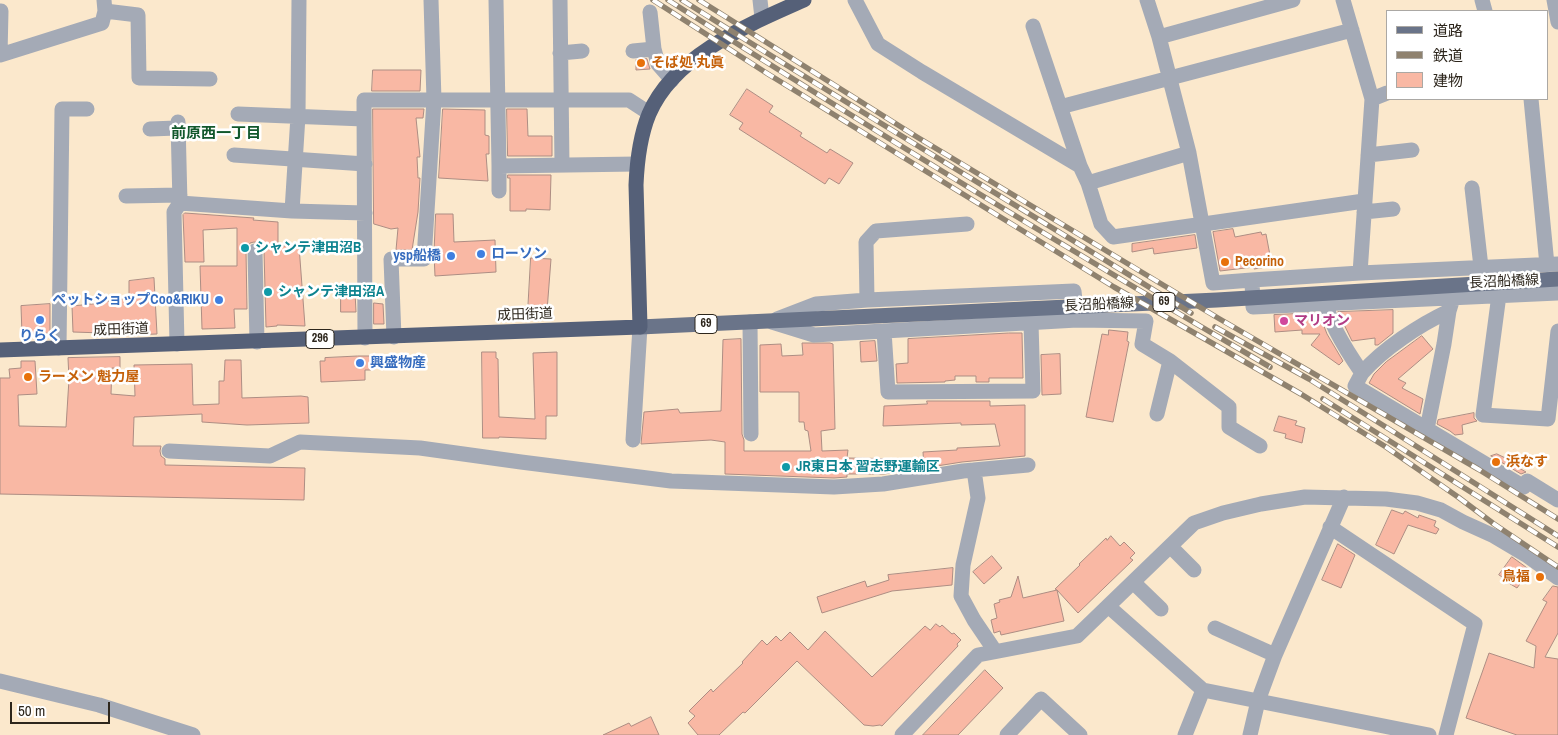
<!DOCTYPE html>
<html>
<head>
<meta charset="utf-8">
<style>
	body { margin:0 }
	#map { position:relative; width:1558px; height:735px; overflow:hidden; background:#fbe8cc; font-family:"Archivo Narrow","Noto Sans JP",sans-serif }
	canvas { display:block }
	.legend { position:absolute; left:1386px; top:10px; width:162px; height:90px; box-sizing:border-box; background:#fff; border:1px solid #aba8a4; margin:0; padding:6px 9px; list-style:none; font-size:15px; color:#2d261c }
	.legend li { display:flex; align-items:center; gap:10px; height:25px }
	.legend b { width:25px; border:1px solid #aba8a4 }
	.scale { position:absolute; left:10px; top:702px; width:100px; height:22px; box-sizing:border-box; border:2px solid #2d261c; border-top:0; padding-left:6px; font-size:15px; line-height:18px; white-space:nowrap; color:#2d261c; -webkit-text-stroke:4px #fff; paint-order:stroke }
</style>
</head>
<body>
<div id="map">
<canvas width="1558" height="735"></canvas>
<ul class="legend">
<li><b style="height:6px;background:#6a7489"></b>道路</li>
<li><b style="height:6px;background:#8f826f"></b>鉄道</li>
<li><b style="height:14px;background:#f9b8a4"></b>建物</li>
</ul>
<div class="scale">50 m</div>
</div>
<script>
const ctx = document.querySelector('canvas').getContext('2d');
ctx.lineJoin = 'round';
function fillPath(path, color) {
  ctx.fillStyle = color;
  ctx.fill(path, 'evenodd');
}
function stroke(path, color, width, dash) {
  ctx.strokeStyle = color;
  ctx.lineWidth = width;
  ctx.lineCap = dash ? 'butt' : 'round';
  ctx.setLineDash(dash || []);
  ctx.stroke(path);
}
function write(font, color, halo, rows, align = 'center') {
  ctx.font = font + ' "Archivo Narrow","Noto Sans JP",sans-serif';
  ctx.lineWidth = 5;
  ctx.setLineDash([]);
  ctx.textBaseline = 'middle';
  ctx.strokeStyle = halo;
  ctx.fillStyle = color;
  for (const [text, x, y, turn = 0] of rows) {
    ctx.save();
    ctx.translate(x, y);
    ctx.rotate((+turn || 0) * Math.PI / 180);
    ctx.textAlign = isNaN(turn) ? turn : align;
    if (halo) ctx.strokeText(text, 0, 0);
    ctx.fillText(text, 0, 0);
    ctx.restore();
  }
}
const building = new Path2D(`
	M647 59 650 69 636 70V60Z
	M373 70H421L420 91H372Z
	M747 89 773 106 769 112 802 133 800 136 827 153 830 149 853 163 839 184 829 178 825 184 739 129 743 123 730 115Z
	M373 109H424L423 118H416L420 157H417L418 178H420L418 212 412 250H396L398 228 391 229 374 224Z
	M443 109 485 110V135L489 136V154H486L488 181 439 178Z
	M507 109H527L528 136H552V156H508Z
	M508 175H551L550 210 526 209V211H510V178H508Z
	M185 213 254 218 253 220 278 222V246H299L305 326 277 325V326L266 327 264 251 263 247 260 243 254 242 250 243 246 251 247 309H234L235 328 202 329 200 266H237V228L203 230 204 262H185L183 215Z
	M436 214H453L454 242 495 240 496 272 435 276 434 254Z
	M1233 229 1235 237 1261 232 1262 235 1266 234 1272 266 1254 269V267L1220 271 1213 232Z
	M1195 235 1197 248 1154 254 1153 248 1132 252V244Z
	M531 258 551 259 547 311 528 312Z
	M154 278 157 334 128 335V332L103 333 73 332 72 306 102 303V302L129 298V281Z
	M341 292H355L356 312H341Z
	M374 303 383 304 384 324H374Z
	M50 304V333L22 335 21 306Z
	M1393 310V333L1378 345H1375V338L1352 341 1338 312Z
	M1319 313 1327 334 1343 361 1339 365 1311 345 1320 334H1302V330L1275 332 1274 315Z
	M1109 330 1128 332 1127 341 1129 342 1113 422 1086 417 1102 334 1108 335Z
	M1009 333H1022L1023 378H989V382H976V376H955V380L945 381V382L897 383 896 364 908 363V339Z
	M1422 336 1433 349 1398 379 1406 383 1402 388 1423 399 1420 414 1369 383 1374 374 1386 362Z
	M741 339 742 434 744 440V451H811L808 431 805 430 804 422H799V392H760V345L781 344 782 356 803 355 802 343H830L833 344 835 429 821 431 822 451 848 450 847 458 912 459V470L884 474H847V477L834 478 725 474V442L711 440 641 444 644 412 678 409 680 413 721 411 723 340Z
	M875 341 877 361 861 362 860 342Z
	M482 352H496V358L498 359 499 417 535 419 533 353 557 352V416H546V439L499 437V438H483Z
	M1060 354 1061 394 1042 395 1041 355Z
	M358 356H371V370H365V380L321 382 320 361H325V358Z
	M120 357V368H112L111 394 135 396 134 365 192 364 193 405 219 404V381H224L225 360H241L242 398 301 396 308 397 309 423 247 425 202 422V414L134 417 133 446H161L160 451 161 456 165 459V465L305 468 304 500 0 494V378H10L9 369 21 368V361H35L37 394 18 395 19 426 66 427 69 379 68 358Z
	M927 401H990V406L1025 405V456L962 462 924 468 923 452 957 450V448L1000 446 995 424 961 425V423L883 426 884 406 927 404Z
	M1474 413V418L1477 421 1462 425 1463 434 1455 435 1450 431 1437 424 1438 420Z
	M1279 416 1297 421 1295 425 1305 428 1302 443 1285 438 1286 434 1274 431Z
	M1497 454 1516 463 1514 465 1526 472 1521 474 1491 456Z
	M1392 510 1403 514 1405 511 1418 518 1419 515 1436 521 1434 526 1439 529 1436 534 1408 525 1394 554 1376 545Z
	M1111 536 1120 546 1124 542 1135 553 1130 558 1133 560 1078 613 1057 590 1064 621 1001 635 1000 631 994 633 991 620 997 618 994 604 1000 602 999 600 1011 597 1018 576 1023 598 1057 590 1055 589 1080 565 1079 564 1106 538 1107 540Z
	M1338 544 1355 555 1341 588 1322 580Z
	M992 556 1002 568 984 584 973 572Z
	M1512 557 1530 570 1517 588 1507 582V580L1499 575Z
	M953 568 952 585 892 591 822 613 817 597 865 581 867 587 889 580 888 575Z
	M1553 586 1558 587V633L1545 657 1558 659V735H1517L1466 718 1489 653 1534 668 1536 646 1526 641 1547 602 1543 600Z
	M936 624 940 627 942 625 952 634 954 633 961 640 957 644 958 646 882 726 880 725 873 726 864 725 797 661 745 713 743 712 719 735H698L688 723 695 716 689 711 711 689 713 692 743 663 742 662 762 640 767 645 776 636 781 641 790 632 808 650 825 631 872 677 925 626 930 630Z
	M985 670 1003 688 958 735H923Z
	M651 717 659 735H603L629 723 631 726Z`);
fillPath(building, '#f9b8a4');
stroke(building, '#ad8d83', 1);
stroke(new Path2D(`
	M496 0 499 166 637 164
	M560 0 562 165
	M760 0 762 18
	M855 0 878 44 922 72 1080 166
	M1147 0 1159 37 1189 153 1213 283 1252 280 1360 273 1558 264
	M1343 0 1372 99 1360 273
	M1482 0 1485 11
	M1554 0 1558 22
	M1 11 0 55 102 23 105 11 104 0
	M105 11 138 15 139 78 210 79
	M650 12 654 49 658 64 672 80
	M1033 26 1080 166 1088 183 1101 224 1113 237 1364 201
	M1159 37 1293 0
	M633 51 654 49
	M560 53 582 51
	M1372 99 1387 93
	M1531 99 1547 265
	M1060 107 1352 30
	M238 114 364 119
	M150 129 177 128
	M234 155 365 164
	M1368 155 1412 150
	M1088 183 1189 153
	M1472 188 1481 267
	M499 191V166
	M126 196 180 195
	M180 203 292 211 365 213
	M292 211 298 116 299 0
	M1364 212 1393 209
	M255 251 257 342
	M1252 280 1253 307 1558 293
	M1499 295 1483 415 1548 419 1558 331
	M867 300 866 242 876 231 967 224
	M1327 304C1328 323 1351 357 1362 373L1355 386 1524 487 1527 481 1558 500
	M777 319 816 304 867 300 1074 291 1077 319
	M750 322 751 434
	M772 322 814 335 1077 320 1146 321 1142 344 1170 361 1229 407V427L1260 446
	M884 331 888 392 1033 391 1031 323
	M394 337 391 259H424L434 100 431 0
	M365 338 364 100H629L649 113
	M177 344 174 212 180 203 178 122
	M59 348 62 109H87
	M1362 373C1383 349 1419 325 1449 311
	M1157 414 1170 361
	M1427 429 1444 344 1449 311 1453 298
	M633 440 640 327
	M169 451 270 456 300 442 420 448 521 462 671 481 834 487 883 484 963 471 1028 465
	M974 470 978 498 963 565 961 596 974 620 995 651
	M1330 527 1475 624 1446 735
	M1170 546 1194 570
	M1133 582 1161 609
	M1108 606 1203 690 1429 735
	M1215 628 1275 655
	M0 681 99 705 193 735
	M902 735 978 655 1077 636 1194 523 1223 513 1261 504 1305 497 1386 499 1417 503 1441 510 1463 522 1494 536 1526 555 1558 578
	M1007 735 1041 699 1080 735
	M1185 735 1203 690
	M1250 735 1258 701 1275 655 1344 497`), '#a4aab6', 15);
stroke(new Path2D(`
	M640 327 1217 300 1558 279`), '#6a7489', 15);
stroke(new Path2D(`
	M0 350 640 327 636 185C637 161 640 136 649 114 674 55 750 24 804 0`), '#556078', 15);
const rail = new Path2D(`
	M653 0 768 74 1114 287 1301 394 1386 447 1458 497 1494 524 1558 567
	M668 0C866 126 1067 249 1270 367
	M682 0C850 106 1021 208 1191 313
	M699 0 917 137 1218 318 1478 469 1558 519
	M1215 327 1309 379 1397 434 1558 536
	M1323 399 1558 547`);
stroke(rail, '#8f826f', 5.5);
stroke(rail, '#fff', 4, [11]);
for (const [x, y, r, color] of [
	[641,63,5,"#e8710a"],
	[245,248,5,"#0f9aa8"],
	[481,254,5,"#3f7fe0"],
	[451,256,5,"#3f7fe0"],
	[1225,262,5,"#e8710a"],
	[268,292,5,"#0f9aa8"],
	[219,300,5,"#3f7fe0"],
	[40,320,5,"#3f7fe0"],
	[1284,321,5,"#d1479c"],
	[360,363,5,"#3f7fe0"],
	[28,377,5,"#e8710a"],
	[1496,462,5,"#e8710a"],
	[786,467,5,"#0f9aa8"],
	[1540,577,5,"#e8710a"]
]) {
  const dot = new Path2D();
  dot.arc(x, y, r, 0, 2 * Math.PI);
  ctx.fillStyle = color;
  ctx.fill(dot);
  stroke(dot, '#fff', 2);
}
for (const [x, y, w] of [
	[1164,302,22],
	[706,324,22],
	[320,339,28]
]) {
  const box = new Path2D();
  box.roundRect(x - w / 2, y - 9.5, w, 19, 4);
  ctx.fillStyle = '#fff';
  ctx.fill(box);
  stroke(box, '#2d261c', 1);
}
write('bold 12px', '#2d261c', null, [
	["69",1164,302],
	["69",706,324],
	["296",320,339]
]);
write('bold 14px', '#c56008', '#fff', [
	["そば処 丸眞",651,63],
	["Pecorino",1235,262],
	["ラーメン 魁力屋",38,377],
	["浜なす",1506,462],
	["鳥福",1530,577,"right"]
], 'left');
write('bold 14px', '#0d838f', '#fff', [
	["シャンテ津田沼B",255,248],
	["シャンテ津田沼A",278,292],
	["JR東日本 習志野運輸区",796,467]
], 'left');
write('bold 14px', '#366cbe', '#fff', [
	["ローソン",491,254],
	["ysp船橋",441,256,"right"],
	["ペットショップCoo&RIKU",209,300,"right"],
	["りらく",40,336,"center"],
	["興盛物産",370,363]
], 'left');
write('14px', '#2d261c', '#fff', [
	["長沼船橋線",1504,282,-3],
	["長沼船橋線",1099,305,-3],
	["成田街道",525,315,-2],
	["成田街道",121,330,-2]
]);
write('bold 14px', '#b23c85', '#fff', [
	["マリオン",1294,321]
], 'left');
write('bold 15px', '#12582c', '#fff', [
	["前原西一丁目",216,134]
]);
</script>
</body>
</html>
